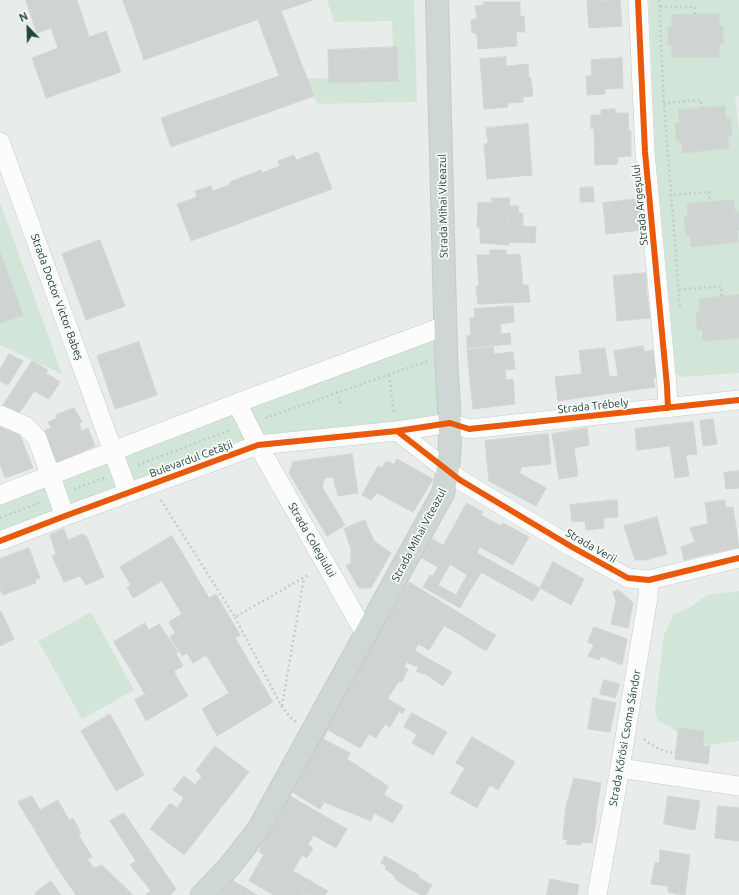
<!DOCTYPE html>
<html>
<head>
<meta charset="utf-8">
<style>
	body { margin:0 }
	#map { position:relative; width:739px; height:895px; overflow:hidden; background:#e8edeb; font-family:Ubuntu,sans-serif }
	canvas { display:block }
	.north { position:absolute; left:8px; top:8px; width:40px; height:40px; -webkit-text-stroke:3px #f7fbf9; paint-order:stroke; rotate:337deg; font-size:11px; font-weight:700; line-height:16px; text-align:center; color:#24423a }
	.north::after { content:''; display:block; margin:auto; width:14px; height:18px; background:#24423a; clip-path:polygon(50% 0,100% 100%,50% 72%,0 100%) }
</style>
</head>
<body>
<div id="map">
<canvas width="739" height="895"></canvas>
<div class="north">N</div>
</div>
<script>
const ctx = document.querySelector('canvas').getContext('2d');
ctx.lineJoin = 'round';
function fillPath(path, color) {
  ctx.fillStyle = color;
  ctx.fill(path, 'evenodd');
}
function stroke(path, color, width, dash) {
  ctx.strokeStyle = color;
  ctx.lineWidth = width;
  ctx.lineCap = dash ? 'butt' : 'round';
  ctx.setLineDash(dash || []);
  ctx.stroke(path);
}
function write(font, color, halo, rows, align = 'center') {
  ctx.font = font + ' Ubuntu,sans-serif';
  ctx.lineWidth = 3.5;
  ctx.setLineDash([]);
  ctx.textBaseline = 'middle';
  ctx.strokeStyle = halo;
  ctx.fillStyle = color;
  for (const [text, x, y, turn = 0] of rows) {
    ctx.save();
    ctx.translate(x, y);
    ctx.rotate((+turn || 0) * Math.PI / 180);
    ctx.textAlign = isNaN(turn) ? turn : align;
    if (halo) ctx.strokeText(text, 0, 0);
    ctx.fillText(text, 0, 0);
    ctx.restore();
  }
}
fillPath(new Path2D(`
	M327 0H414L417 102 317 104 307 79 394 76 392 21 334 22Z
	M649 0H739V96H735L739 133V373L682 377 676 374 655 151Z
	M0 202 62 374 0 345Z
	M445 326 450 423 258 445 0 541V495Z
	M739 591V741L708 745 686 739 670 727 658 721 655 710 664 634 674 614 689 608 707 595Z
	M91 612 134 690 82 719 38 641Z`), '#d1e6d8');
const building = new Path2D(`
	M26 0H77L89 37 106 31 121 72 46 98 32 58 58 48 51 28 37 33Z
	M123 0H184L130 19Z
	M184 0H278L281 11 144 60 130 19Z
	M278 0H313L281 11Z
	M620 0 622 26 589 28 587 1Z
	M484 2H520V16H524L525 32H516L517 46 478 49 477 35 472 32 471 21 477 18 475 6 484 5Z
	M281 11 314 96 171 147 161 118 279 76 258 20Z
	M719 14V26H723V44H719V57H672V45H668V27H672V15Z
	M397 47 398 81 329 83 328 50Z
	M506 57V66L528 64 529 78H531L533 96 523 97V102L508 103V107L484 109 480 59Z
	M622 58 623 88 605 89V94L587 95 586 76H592L591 60Z
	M725 106 726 118H730L732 136H728L729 148 683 153 681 141H677L675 123H680L678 110Z
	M615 109V113H628L629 131 594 133V128L591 129V115H601V110Z
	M528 124 532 175 487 179 484 144 488 143 486 128Z
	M629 131H631V156L617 157 618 164 595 165 594 133Z
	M318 152 332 189 191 241 177 204 197 197 195 191 211 186 213 191 231 184 230 182 261 170 262 173 280 166 278 161 294 155 296 160Z
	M593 187 594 202H580V188Z
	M492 198H510L509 245 480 243V227H477L478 202 492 203Z
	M638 199 642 230 606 234 603 203Z
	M734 200 735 212H739V230H737L738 242 691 247 690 235H686L684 217H688L687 204Z
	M510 206H519L518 213H523V226H509Z
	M509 226 536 227 535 243 509 242Z
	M100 240 125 306 86 320 62 254Z
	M490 250H506V255L520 254 523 285H528L530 302 478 304 476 287 479 285 477 255H490Z
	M0 252 23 315 0 323Z
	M646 273 647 293 615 296 613 276Z
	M647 293 650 318 617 321 615 296Z
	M739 295V338L703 341 702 329 697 330 696 312 700 311 699 299Z
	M513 306 514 322 500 324 501 334 510 333 511 344 467 348V336L471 335 470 318H475L474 309Z
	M139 342 157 395 115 409 97 356Z
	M643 346 644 352 653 350 657 377 653 378 655 387 612 393 610 377 618 376 614 351Z
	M493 347 494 354 513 352 515 369 505 370 506 380 513 379 515 404 473 409 467 350Z
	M605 348 612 393 558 401 555 377 582 374 579 351Z
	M9 354 23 361 8 385 0 381V370Z
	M32 361 48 370 23 408 16 416 1 410 3 405Z
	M46 373 60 382 49 399 34 391Z
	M74 408 82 422 79 423 82 431 88 428 95 446 57 463 43 431 51 428 48 422 57 418 56 415Z
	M713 419 717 444 703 446 700 421Z
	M693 422 697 454 686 455 689 476 675 478 667 425Z
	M667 425 670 446 637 450 635 429Z
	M0 427 20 435 33 468 5 478 0 464Z
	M587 428 589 445 574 448 578 476 559 479 552 434Z
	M548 434 551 464 522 467 519 473 546 488 536 506 489 481 485 441Z
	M352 454 358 493 338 496 333 477 325 478 322 487 345 525 327 536 289 473 293 462Z
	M397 459 433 479 413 512 377 493 371 500 362 495 378 466 382 468 386 461 394 464Z
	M739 471V488L726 489 724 473Z
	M617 500 618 517 603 518 604 528 586 530 585 521 572 522 570 505Z
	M725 500 726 508 733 507 739 548 712 553 705 503Z
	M467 503 483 512 481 515 501 526 503 523 529 537 513 565 480 547 477 553 540 588 533 601 441 550Z
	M657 517 667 554 645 560H635L624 526Z
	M365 520 374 541 391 553 371 588H359L346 566 351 563V549L344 529Z
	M708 524 712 553 684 560 681 547 695 542 690 528Z
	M64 529 68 540 82 534 86 536 104 577 86 585 80 576 64 582 52 556 56 554 50 535Z
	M172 536 209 598 216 594 240 635 235 638 273 702 217 736 202 709 229 693 206 655 193 663 187 653 182 656 170 637 175 633 169 622 182 614 162 581 133 598 127 587 131 585 120 567Z
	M431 538 444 546 441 550 452 556 448 563 450 564 438 585 456 595 465 579 474 584 460 608 423 587 430 575 433 576 438 567 420 557Z
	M29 548 40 578 35 580 36 583 3 595 0 589V559Z
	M452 556 481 573 474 584 465 579 467 575 448 563Z
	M553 562 584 579 571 605 540 588Z
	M409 582 471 620 462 636 398 599Z
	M619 590 633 603 628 628 611 624 616 601 613 592Z
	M398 599 435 621 422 646 418 644 415 650 380 630Z
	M1 611 14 639 0 646V612Z
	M471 620 485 629 476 645 462 636Z
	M435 621 444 626 429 650 422 646Z
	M145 623 149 630 159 624 178 652 176 653 183 666 174 671 176 676 145 694 114 642Z
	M594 627 627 639 622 665 601 656 599 660 588 656 594 645 588 642Z
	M485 629 496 635 486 651 476 645Z
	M380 630 434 662 427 675 416 671 419 668 407 662 404 667 408 669 402 682 399 681 388 698 353 678Z
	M434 662 452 672 443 686 427 675Z
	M176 676 188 696 146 721 135 700Z
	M353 678 405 709 402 714 399 711 390 727 385 724 376 738 369 734 360 748 323 727Z
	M604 680 620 684 615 698 600 694Z
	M593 698 616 703 610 732 588 729Z
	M412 713 447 732 433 755 412 743 417 734 404 727Z
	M110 714 144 775 116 791 81 731Z
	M323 727 328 730 323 739 350 753 347 759 388 786 384 795 403 806 393 823 374 813 371 821 324 802 320 809 292 792 288 800 282 796Z
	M679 728 704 731 703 746H710L708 764 675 759Z
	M472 737 515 762 498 790 490 785 477 808 450 793 465 768 456 763Z
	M215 746 249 772 184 855 150 829 170 803 177 808 184 798 173 790 184 776 195 785 202 776 196 771Z
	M574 778 601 783 596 813 566 808Z
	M32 796 40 810 58 800 69 820 73 818 81 833 78 834 92 857 87 859 94 868 102 865 133 895H76L58 869 18 802Z
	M290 796 347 829 336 848 313 835 308 845 313 848 307 858 302 855 293 871 259 852Z
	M668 796 700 801 695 830 664 824Z
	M718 806 739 808V841L715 838Z
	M566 808 596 813V822L592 843 581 842V845L566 844 568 840 563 839Z
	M124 813 176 889 170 895H145L151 891 130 865 136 861 110 821Z
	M660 850 690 855 685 895 668 892V886L651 884 655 863H659Z
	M264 855 309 880 301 895H274L249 881Z
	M385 856 411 871 405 886 394 878 395 876 385 869 386 866 381 863Z
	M411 871 419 875 418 877 432 885 426 895H421L405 886Z
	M550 879 579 885 577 895H547Z
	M232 880 257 895H219Z
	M309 880 328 891 325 895 301 894Z
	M51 881 61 895H36L35 893Z`);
fillPath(building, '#cfd4d2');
stroke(building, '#d1d6d4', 1);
const minor = new Path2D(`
	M638 0 645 152 667 386 668 408
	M0 142 128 492
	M237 403 258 445 366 635
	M0 415 25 426 37 438 65 516
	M397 431 460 480 572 547 628 578 649 580 739 558
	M0 495 237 403 445 326
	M0 541 65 516 258 445 397 431 450 423 469 429 739 400
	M620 768 739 786
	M597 895 620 768 648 597 649 580`);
const major = new Path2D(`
	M202 895 229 867 258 830 443 493C456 446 447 399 446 351 443 234 440 117 437 0`);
stroke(minor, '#c5cac8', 20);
stroke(major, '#c3ccc9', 24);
stroke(new Path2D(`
	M659 0 664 103 680 308
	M660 7H695V14
	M663 103 701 100 702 108
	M669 195 709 192 710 202
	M679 290 721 286 722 297
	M389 375 394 413
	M337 392 341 404
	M265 418 428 361
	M138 465 230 430
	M74 489 104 478
	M161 500 235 617 310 574
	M0 518 41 502
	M235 617 282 707 290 717 296 722
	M282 706 304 578
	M644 739C653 747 663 752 676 753`), '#c3ccca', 2.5, [2, 3]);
stroke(minor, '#fcfcfc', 19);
stroke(major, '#cfd7d5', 22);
stroke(new Path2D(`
	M638 0 645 152 667 386 668 408
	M397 431 460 480 572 547 628 578 649 580 739 558
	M0 541 65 516 258 445 397 431 450 423 469 429 739 400`), '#e8590c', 6);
write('11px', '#24423a', '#f7fbf9', [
	["Strada Argeșului",640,205,-96],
	["Strada Mihai Viteazul",443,206,-91],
	["Strada Doctor Victor Babeș",57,297,70],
	["Strada Trébely",593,406,-6],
	["Bulevardul Cetății",191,459,-20],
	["Strada Mihai Viteazul",419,535,-62],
	["Strada Colegiului",312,540,60],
	["Strada Verii",591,546,30],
	["Strada Kőrösi Csoma Sándor",625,738,-80]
]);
</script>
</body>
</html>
